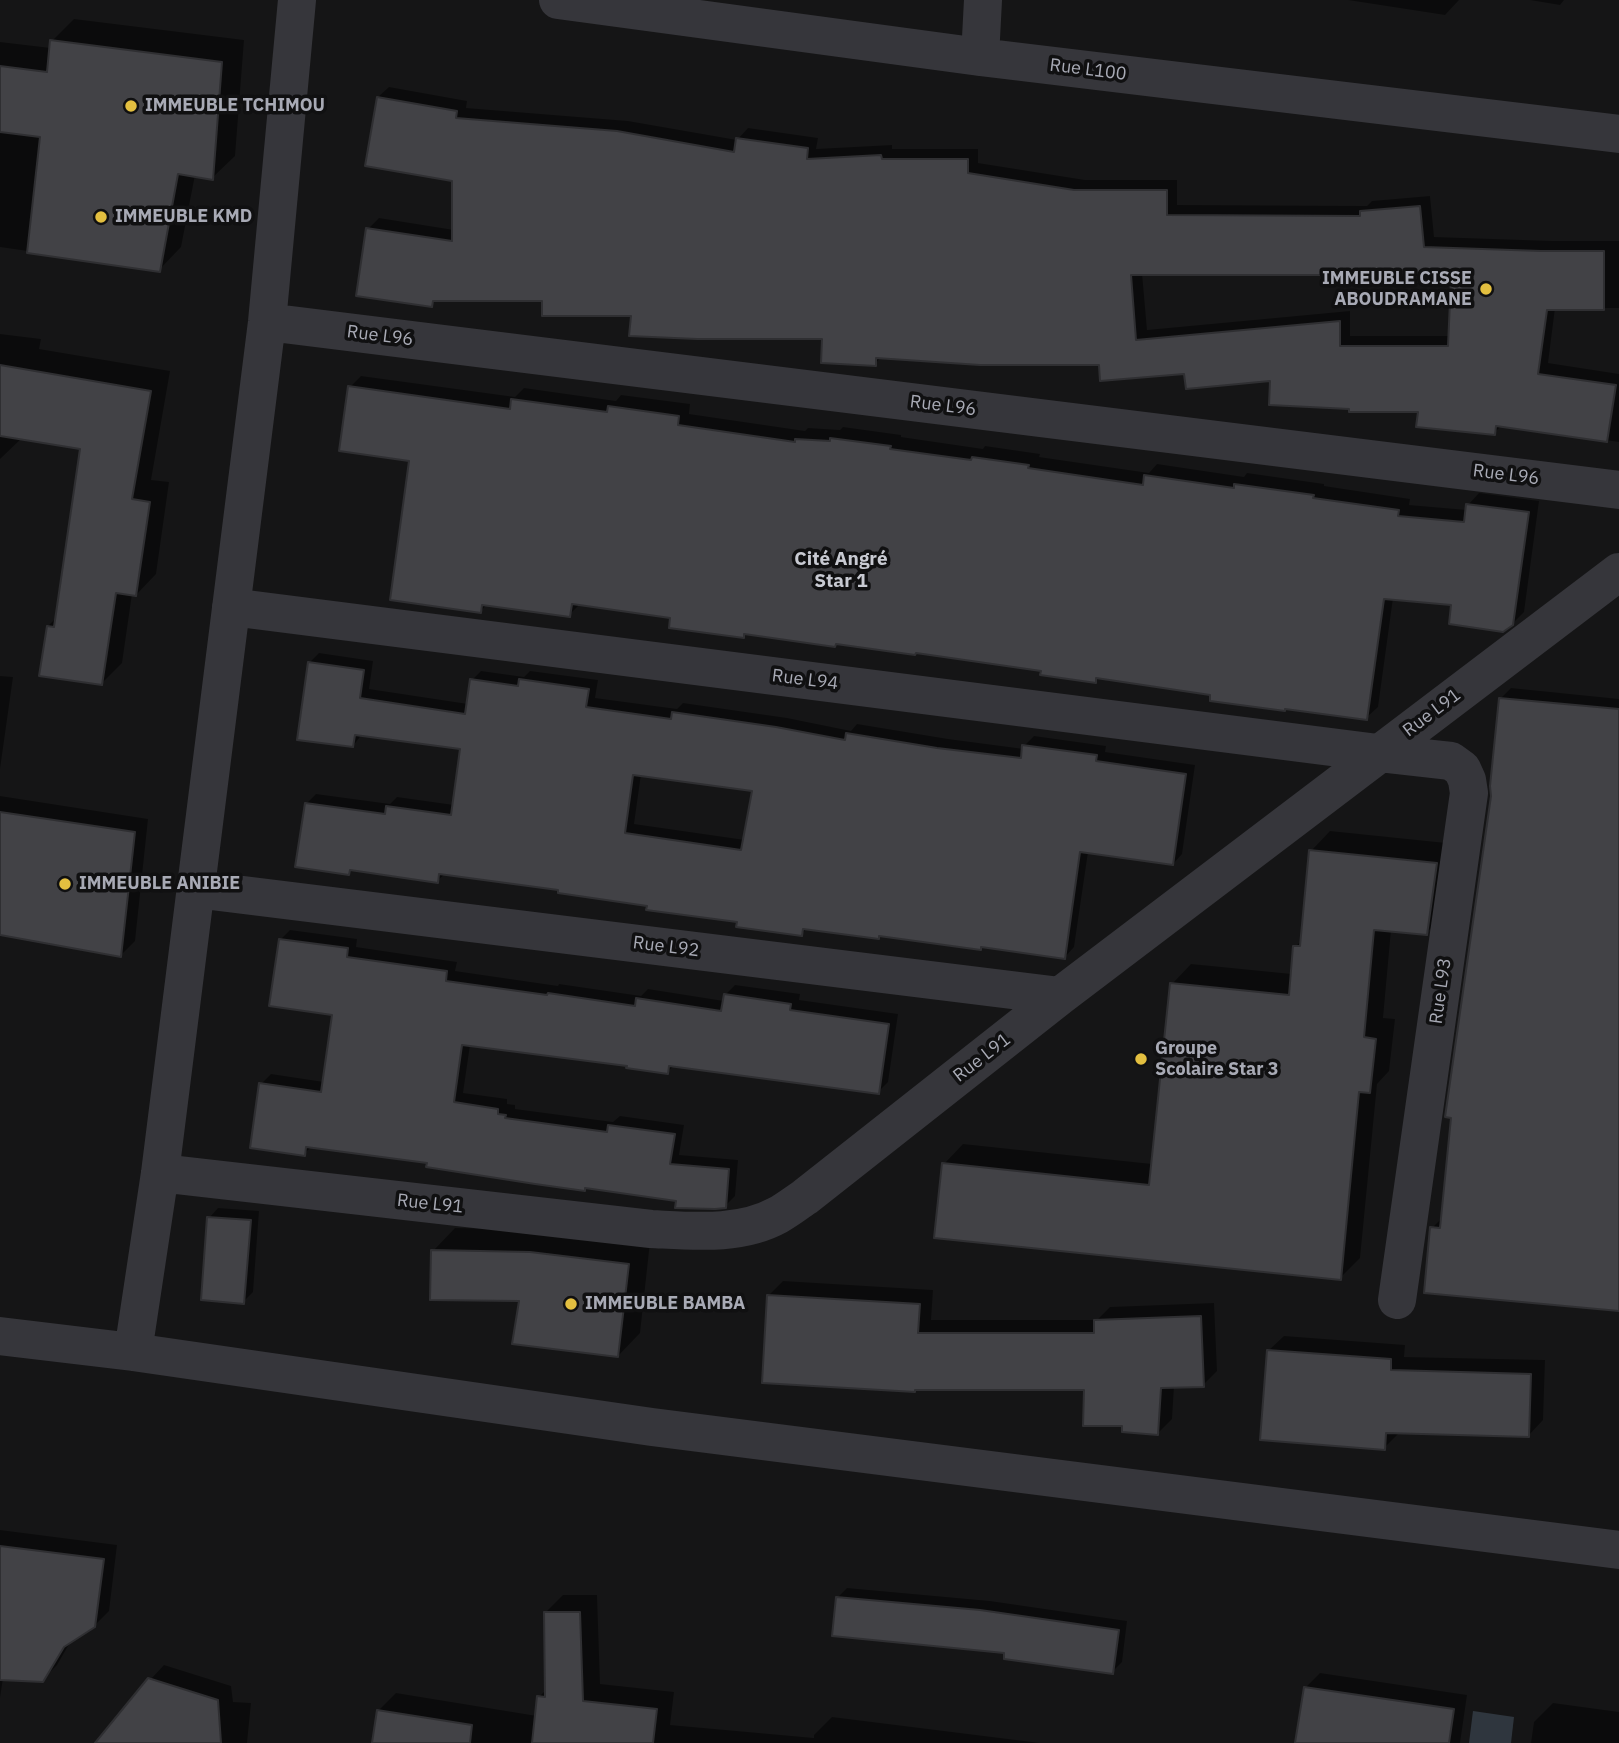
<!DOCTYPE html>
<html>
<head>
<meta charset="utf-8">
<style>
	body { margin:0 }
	canvas { display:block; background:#151516 }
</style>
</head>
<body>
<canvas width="1619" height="1743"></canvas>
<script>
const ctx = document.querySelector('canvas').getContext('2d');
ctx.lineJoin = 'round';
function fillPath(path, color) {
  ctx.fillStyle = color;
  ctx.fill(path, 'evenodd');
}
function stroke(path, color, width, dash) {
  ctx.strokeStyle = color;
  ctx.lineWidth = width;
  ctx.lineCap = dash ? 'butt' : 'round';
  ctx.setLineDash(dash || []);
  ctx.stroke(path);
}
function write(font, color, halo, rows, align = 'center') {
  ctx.font = font + ' "IBM Plex Sans",sans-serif';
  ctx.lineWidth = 7;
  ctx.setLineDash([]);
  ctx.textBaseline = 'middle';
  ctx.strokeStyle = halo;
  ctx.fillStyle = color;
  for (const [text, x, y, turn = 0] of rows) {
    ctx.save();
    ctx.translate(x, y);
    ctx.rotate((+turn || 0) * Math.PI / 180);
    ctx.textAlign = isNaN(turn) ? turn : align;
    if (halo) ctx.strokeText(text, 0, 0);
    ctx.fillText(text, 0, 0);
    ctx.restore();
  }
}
fillPath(new Path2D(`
	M1473 1711 1514 1717 1511 1743H1469Z`), '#2f363e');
fillPath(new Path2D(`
	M1348 0H1459L1445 15Z
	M1530 0H1564L1560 5Z
	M74 19 244 40 235 156 212 178 195 175 181 247 159 270 0 247V42L51 48 52 41Z
	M389 87 467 101 466 108 628 121 737 140 748 128 818 138 816 149 892 145V149H978V163L1085 180H1177V205L1367 206 1372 201 1430 196 1434 237 1553 241H1619V308H1555L1548 363 1619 374V442L1502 425 1494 433 1420 410 1351 407 1272 379 1101 363 882 356 875 364 824 337 632 315 544 299H438L431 305 368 229 379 218 454 230V179L378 97ZM1142 273H1409L1452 277 1450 336H1350V311L1147 330Z
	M0 334 41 339 39 349 170 371 151 480 169 482 156 574 136 595 132 594 122 663 102 683 48 626 57 617 82 448 22 438 0 459Z
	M361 376 515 397 524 388 616 401 621 395 690 404 689 414 805 431 808 428 840 430 843 427 901 435V437L983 449 985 446 1040 454 1039 457 1149 473 1157 464 1244 477 1247 473 1324 484V486L1410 499 1409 505 1467 510 1468 505 1479 493 1539 501 1524 612 1512 624 1453 604 1393 598 1378 707 1366 718 1099 677 1095 681 1043 669 916 651 746 633 743 636 672 617 581 603 569 615 487 604 481 611 411 460 350 387Z
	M319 653 373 661 369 689 468 704 472 680 481 671 524 677 530 671 598 680 595 698 677 709 683 703 787 718 851 731 857 724 948 739 1024 749V746L1034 736 1106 746 1105 752 1195 765 1182 854 1173 864 1088 852 1074 947 1065 957 983 945 980 948 881 934 878 937 808 927 802 934 739 921 560 889 446 873 437 881 353 869 349 873 306 804 316 794 390 804 397 797 454 805 462 748 362 734 353 746 309 663ZM641 774 754 789 745 840 634 824Z
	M0 676 13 677 0 769Z
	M1511 688 1619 699V1310L1432 1228 1443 1217 1492 796 1501 698Z
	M0 796 148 819 135 941 121 955 0 933Z
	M1330 831 1456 844 1446 914 1426 933 1391 930 1383 1018 1395 1019 1389 1071 1377 1084 1360 1258 1340 1278 944 1164 963 1144 1152 1164 1172 984 1191 964 1292 974 1295 947 1302 940 1311 851Z
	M290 930 357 939 356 947 457 962 455 971 558 986 559 984 641 996 648 989 724 1001 725 995 735 985 800 994 799 1000 898 1014 888 1082 878 1092 675 1065 667 1072 629 1064 470 1045 463 1093 507 1099V1104L515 1105V1109L613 1122 620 1116 684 1125 679 1155 738 1160 735 1196 725 1206 429 1161 312 1146 304 1154 261 1084 271 1074 324 1082 334 1013 280 940Z
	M218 1208 259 1211 253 1292 243 1302 209 1218Z
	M455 1228 554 1230 650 1242 640 1333 618 1356 433 1251Z
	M783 1281 933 1290 931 1320H1097L1110 1307 1214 1303 1217 1371 1203 1385 1174 1386 1172 1419 1158 1433 1124 1425 1086 1388 769 1295Z
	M1284 1336 1405 1345 1404 1357 1545 1360 1543 1420 1529 1435 1399 1433 1384 1448 1269 1350Z
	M0 1530 117 1545 109 1611 94 1626 72 1639 57 1665 42 1680 3 1678 0 1698Z
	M847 1588 990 1601 1127 1621 1122 1662 1112 1672 1006 1652 838 1597Z
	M563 1595H597L600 1684 674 1692 670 1725 814 1738V1735L832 1717 1040 1743H373L378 1711 396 1693 537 1716 539 1697 547 1689 545 1613Z
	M164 1665 231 1686 233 1702 251 1703 247 1743H115L150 1680Z
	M1320 1673 1467 1695 1460 1743H1297L1305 1688Z
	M1553 1703 1619 1712V1743H1531L1534 1722Z`), '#0007');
const building = new Path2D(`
	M50 40 222 62 213 180 178 174 160 272 27 253 40 137 0 132V66L47 72Z
	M377 97 457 111 456 118 617 131 734 152 736 138 808 148 807 159 881 155 882 159H968V173L1074 190H1167V215L1360 216V211L1420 206 1424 247 1541 251H1604V310H1547L1538 374 1616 385 1607 442 1496 426 1495 435 1416 427 1418 412H1349V409L1269 405 1270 381 1186 389 1184 374 1100 381 1099 365H980L876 358V366L821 363 822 339H697L629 336 631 316H542V301H433L432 307 356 296 366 228 452 241V181L365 166ZM1131 275H1407L1408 283 1451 279 1448 346H1340V321L1136 340Z
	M0 365 151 391 132 499 150 502 136 596 116 593 102 685 39 676 47 626 54 627 80 449 0 436Z
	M348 386 510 409 511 399 607 412 608 406 679 416 678 425 795 442V439L830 441V438L891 446 890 449 971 460 972 457 1029 465 1028 468 1143 485 1144 475 1234 488V484L1314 495 1313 498 1399 510 1398 516 1464 522 1466 504 1529 512 1513 625 1503 632 1449 624 1451 605 1384 599 1367 720 1285 709V711L1210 701V695L1096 678V683L1040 675 1041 671 916 653 915 655 836 644 835 647 744 634V638L669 628 670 618 572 604 570 617 482 605 481 613 390 600 409 461 339 451Z
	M308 662 364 670 360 698 465 714 470 679 518 686 519 679 589 689 586 707 671 719 672 712 776 727 845 740 846 733 937 748 1021 758 1022 745 1097 755 1096 761 1186 774 1173 865 1080 852 1065 959 981 947V950L879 936V939L803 929 802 936 736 927 737 922 646 910 647 906 558 893V890L439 874 438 883 350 870 349 875 295 867 305 803 385 814 386 806 451 815 460 749 355 735 353 747 297 740ZM633 775 752 791 741 850 625 833Z
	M1499 698 1619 709V1311L1424 1293 1430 1227 1440 1228 1451 1118 1445 1117 1491 796 1490 786Z
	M0 812 135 832 121 957 0 935Z
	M1309 850 1437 863 1427 935 1374 930 1364 1037 1376 1039 1370 1093 1359 1092 1341 1280 934 1238 942 1163 1149 1185 1170 983 1289 995 1293 946H1300Z
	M279 939 348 948 347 957 447 971 446 981 547 995 548 993 635 1006 636 998 721 1011 724 994 791 1004 790 1010 889 1024 879 1094 669 1066 668 1074 626 1068 627 1066 462 1045 454 1102 498 1109V1114L506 1115 505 1118 607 1132 608 1125 675 1134 670 1164 729 1169 726 1208 715 1209 675 1208 676 1201 585 1188V1191L535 1184 426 1167 427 1163 306 1147 305 1156 250 1148 259 1083 321 1092 332 1015 269 1006Z
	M207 1217 251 1220 244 1304 201 1300Z
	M431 1250 530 1252 629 1264 618 1357 512 1344 519 1301 430 1300Z
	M767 1295 920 1304 918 1333H1094V1320L1201 1316 1204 1387 1161 1388 1158 1435 1122 1432V1426H1083L1084 1390H915V1392L762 1383Z
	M1267 1350 1391 1359V1370L1531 1374 1529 1437 1386 1433 1385 1450 1260 1440Z
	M0 1546 104 1559 95 1627 64 1647 43 1682 0 1680Z
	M836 1597 980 1610 1119 1630 1113 1674 1004 1659V1653L832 1636Z
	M544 1612H580L583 1701 657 1709 653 1743H532L537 1696 545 1697Z
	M148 1678 218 1700 221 1743H95Z
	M1304 1687 1454 1709 1449 1743H1295Z
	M377 1710 472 1725 470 1743H372Z`);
fillPath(building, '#424246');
stroke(building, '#2f2f32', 2);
stroke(new Path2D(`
	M558 0 980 57 1619 134
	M980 57 983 0
	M267 322 1619 490
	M231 607 1378 753 1451 761 1462 769 1467 780 1469 793 1397 1300
	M195 889 1060 996
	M160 1173 651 1229C693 1231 740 1236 778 1215 787 1210 796 1203 805 1197L1060 996 1619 572
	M0 1336 133 1352 652 1427 1619 1550
	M133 1352 160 1173 267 322 297 0`), '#36363b', 38);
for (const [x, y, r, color] of [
	[131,106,7,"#e3bf40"],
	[101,217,7,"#e3bf40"],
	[1486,289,7,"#e3bf40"],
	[65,884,7,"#e3bf40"],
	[1141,1059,7,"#e3bf40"],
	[571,1304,7,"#e3bf40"]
]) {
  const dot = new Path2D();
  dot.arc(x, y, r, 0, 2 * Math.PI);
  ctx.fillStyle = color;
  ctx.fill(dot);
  stroke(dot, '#101011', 2.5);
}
write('18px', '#a8aab5', '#101011', [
	["Rue L100",1088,70,7],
	["Rue L96",380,336,7],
	["Rue L96",943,406,7],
	["Rue L96",1506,475,7],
	["Rue L94",805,680,7],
	["Rue L91",1432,713,-37],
	["Rue L92",666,947,7],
	["Rue L93",1441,991,-82],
	["Rue L91",982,1058,-38],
	["Rue L91",430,1204,6]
]);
write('bold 18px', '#a8aab5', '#101011', [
	["IMMEUBLE TCHIMOU",145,106],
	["IMMEUBLE KMD",115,217],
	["IMMEUBLE CISSE",1472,279,"right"],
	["ABOUDRAMANE",1472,300,"right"],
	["IMMEUBLE ANIBIE",79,884],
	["Groupe",1155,1049],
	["Scolaire Star 3",1155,1070],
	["IMMEUBLE BAMBA",585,1304]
], 'left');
write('bold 19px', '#c8cad2', '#101011', [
	["Cité Angré",841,560],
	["Star 1",841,582]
]);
</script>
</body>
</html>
